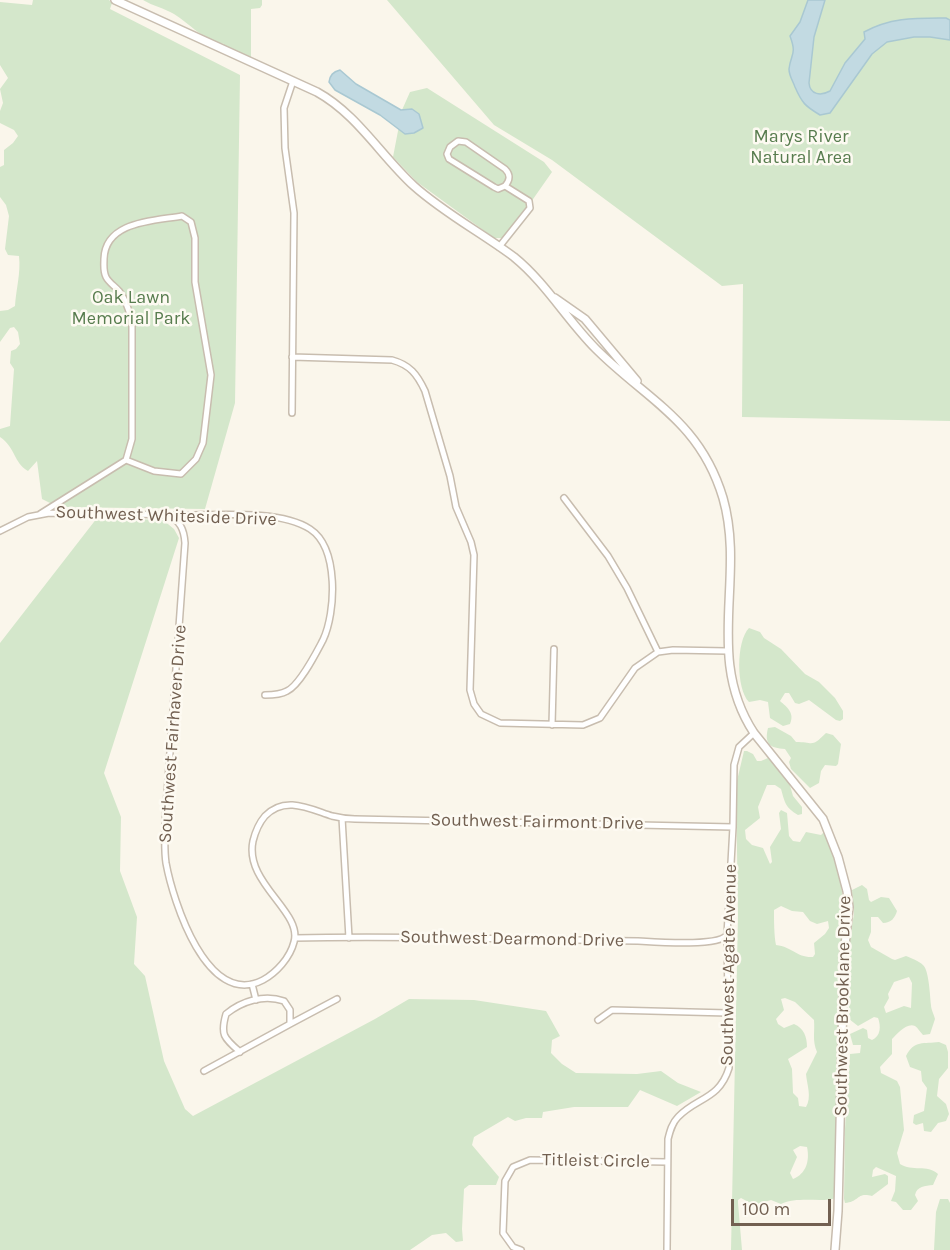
<!DOCTYPE html>
<html>
<head>
<meta charset="utf-8">
<style>
	body { margin:0 }
	#map { position:relative; width:950px; height:1250px; overflow:hidden; background:#faf6eb; font-family:Karla,sans-serif }
	canvas { display:block }
	.scale { position:absolute; left:731px; top:1199px; width:100px; height:27px; box-sizing:border-box; border:3px solid #726051; border-top:0; padding-left:8px; font-size:18px; line-height:21px; white-space:nowrap; color:#726051; -webkit-text-stroke:4px #fdfaf2; paint-order:stroke }
</style>
</head>
<body>
<div id="map">
<canvas width="950" height="1250"></canvas>
<div class="scale">100 m</div>
</div>
<script>
const ctx = document.querySelector('canvas').getContext('2d');
ctx.lineJoin = 'round';
function fillPath(path, color) {
  ctx.fillStyle = color;
  ctx.fill(path, 'evenodd');
}
function stroke(path, color, width, dash) {
  ctx.strokeStyle = color;
  ctx.lineWidth = width;
  ctx.lineCap = dash ? 'butt' : 'round';
  ctx.setLineDash(dash || []);
  ctx.stroke(path);
}
function write(font, color, halo, rows, align = 'center') {
  ctx.font = font + ' Karla,sans-serif';
  ctx.lineWidth = 5;
  ctx.setLineDash([]);
  ctx.textBaseline = 'middle';
  ctx.strokeStyle = halo;
  ctx.fillStyle = color;
  for (const [text, x, y, turn = 0] of rows) {
    ctx.save();
    ctx.translate(x, y);
    ctx.rotate((+turn || 0) * Math.PI / 180);
    ctx.textAlign = isNaN(turn) ? turn : align;
    if (halo) ctx.strokeText(text, 0, 0);
    ctx.fillText(text, 0, 0);
    ctx.restore();
  }
}
fillPath(new Path2D(`
	M33 0H109L112 3 110 9 240 75 235 403 205 509 58 507 42 499 37 461 28 471C13 462 16 448 0 437V429L10 426 14 369 10 363 11 351 16 349 20 344 18 332 14 327 10 328 0 342V311L8 310 15 306C16 289 21 273 19 256L8 255 5 249 9 216 6 205 0 197V167L4 165V150L13 143 18 136 14 130 0 123V111L3 103 0 89 8 78 0 65V2L32 5Z
	M143 0H262V5L260 8 251 9V61L224 47V44C204 41 190 24 174 14 164 8 153 6 143 0Z
	M387 0H950V421L742 417 743 284 722 286 552 160 494 125Z
	M427 88 544 162 552 172 524 212 502 238H494L417 182 393 157 402 110 410 92Z
	M97 518 163 520 174 529 179 538 104 773 121 817 120 871 137 917 134 964 145 976 164 1061 185 1109 193 1116 375 1019 409 999 474 1000 546 1011 560 1036 552 1040 551 1053 562 1064 576 1073 637 1074 661 1071 678 1083 701 1092 677 1106 640 1090 628 1107H574L543 1112 542 1118H526L515 1121 508 1117 474 1137 472 1145 499 1177 496 1185H469L464 1189 462 1229 463 1241 456 1242 446 1233 432 1235 410 1250H0V643Z
	M749 628 760 632 764 638 781 649 805 674 819 682 835 698 843 711V719L840 721 836 720 809 700 799 704 795 703 789 693H785L780 701C787 707 795 713 790 724L783 726 770 718 768 702 760 700 749 702C736 689 736 641 749 628Z
	M775 727 791 736 796 742C814 742 811 748 826 733L833 735 841 744 838 764 836 766 825 765 821 771 819 783 810 788 791 769 789 762 791 758 785 749C770 748 764 744 768 728Z
	M744 751H747L753 754 757 761H761L768 758 771 759 789 782 793 796 802 807V814L798 815C785 807 785 803 781 789L775 785H767L758 807 760 818 745 830 746 839 752 845 763 848 770 864 772 862 770 847 781 829 779 813 781 810 787 813 789 836 793 841 800 842 806 832 821 835 824 832C838 856 842 885 844 912L836 1198C823 1203 798 1196 781 1204L771 1200 754 1205 741 1198 738 1200V1203L742 1250H731L738 916 736 785ZM781 906 792 911 803 912 810 921 817 924 828 921 829 928 825 934 814 943 815 954 813 957C797 958 793 947 776 945 774 936 774 919 774 910ZM785 998 795 1002 814 1020C815 1033 812 1040 817 1052L806 1074C807 1085 812 1097 806 1107L799 1106 798 1098 793 1093 792 1069 788 1059 807 1047C807 1037 804 1028 794 1024L784 1028 778 1024 776 1019 784 1010 781 999ZM800 1146 807 1147C810 1161 806 1174 793 1179L790 1173 797 1157 793 1150Z
	M862 885 867 889 869 900 871 902 881 897 889 898 897 911C895 918 891 923 883 923L878 917H871V932L868 940 871 947 892 959 895 960 906 956C911 958 919 961 923 965 929 970 930 996 931 1005 931 1010 934 1014 935 1019L930 1034 923 1035C920 1032 918 1028 915 1026 907 1022 897 1034 892 1039V1054L880 1067 881 1073 897 1081 900 1087 904 1130 897 1153 900 1164C912 1172 927 1164 938 1174L933 1185C925 1186 917 1186 915 1195L918 1201 911 1210H903L896 1202 891 1201 895 1191 896 1176 876 1167 873 1170 872 1177 885 1174 888 1176V1184L872 1196C856 1192 860 1202 845 1203L844 1199 845 1129 850 1054 860 1053 861 1045H853L850 1034 863 1028 867 1030 868 1038 872 1040C881 1036 881 1026 878 1018L874 1017 858 1026 849 1019V943L854 914 852 890ZM909 977 912 983 911 1008 904 1006 886 1013 884 1007 889 998 888 994 894 982Z
	M939 1042 946 1045 948 1052V1068L939 1079 937 1096 946 1104 949 1114 946 1121 938 1123 931 1132 924 1131 923 1123 916 1125 913 1123 914 1115 924 1111 927 1088 922 1081 921 1071 910 1067 906 1056C914 1040 924 1044 939 1042Z
	M940 1199H948L950 1203V1250H934L936 1212Z`), '#d4e7cb');
const water = new Path2D(`
	M808 0H825L814 37 809 83C810 95 821 96 830 91L845 63 865 39 864 32C891 17 916 18 946 18L950 20V40L930 37H914L887 42 872 54 830 113 820 115C805 106 802 103 795 87 793 81 789 76 789 69 791 53 797 55 790 36L800 22Z
	M340 70 356 84 401 110 412 109 419 114 423 128 414 133 405 134 380 115 335 90 329 82C330 75 333 72 340 70Z`);
fillPath(water, '#c2dae2');
stroke(water, '#a9c8d2', 1.5);
const minor = new Path2D(`
	M499 247 530 208 529 201 505 186 498 189 494 187 449 159 447 154 450 147 458 141 466 142 505 169C511 175 510 180 505 186
	M292 357 392 360C410 365 417 374 425 391L450 476 456 507 471 542 474 555 470 690 474 704 481 714 500 723 583 725 600 718 635 668 658 652 673 650 727 651
	M292 413 294 213 285 148 284 108 293 81
	M564 498 608 556 627 588 658 652
	M40 514 126 460 132 439V321C129 311 126 299 119 291 115 286 109 283 106 277 103 271 104 265 104 259 105 221 154 221 182 216L191 222 195 238V282L211 375 203 443 196 459 181 474 154 471 126 460
	M168 515C180 521 184 529 185 543L165 822C165 836 164 850 166 863 173 901 207 1009 263 980 276 973 290 958 294 942 303 912 244 883 253 841 255 833 259 823 265 816 285 795 310 809 332 816 340 818 347 819 355 819L733 827
	M0 531 28 517 49 513C90 513 131 514 171 515 210 516 278 508 310 529 339 548 336 612 323 640 316 653 300 685 287 691 280 695 272 695 265 695
	M552 725 554 649
	M342 818 349 938
	M295 938C409 935 524 940 638 941 655 942 718 947 727 935
	M252 984 256 1000
	M598 1020 612 1010 728 1013
	M290 1024 337 999
	M204 1071 290 1024V1010L284 1001C264 994 242 1001 226 1014 220 1035 224 1038 240 1052
	M521 1250 513 1247 503 1233 505 1181 513 1167 530 1160 667 1162
	M667 1250 668 1139C670 1131 672 1123 678 1117 697 1097 719 1100 729 1068L727 935 733 827 734 765 739 747 754 733`);
const tertiary = new Path2D(`
	M115 0 317 92C357 114 381 156 414 186 444 213 482 233 514 257 546 283 567 320 596 349 647 400 700 421 723 498 746 578 704 657 754 733L823 819 838 857 847 891 849 907 844 955 838 1211 835 1250
	M555 298 585 319 637 381`);
stroke(minor, '#c8bdaf', 8);
stroke(tertiary, '#c8bdaf', 10);
stroke(minor, '#fff', 5);
stroke(tertiary, '#fff', 7);
write('18px', '#577c4e', '#fdfaf2', [
	["Marys River",801,137],
	["Natural Area",801,158],
	["Oak Lawn",131,298],
	["Memorial Park",131,319]
]);
write('18px', '#726051', '#fdfaf2', [
	["Southwest Whiteside Drive",166,516,2],
	["Southwest Fairhaven Drive",173,734,-86],
	["Southwest Fairmont Drive",537,822,1],
	["Southwest Dearmond Drive",512,939,1],
	["Southwest Agate Avenue",729,965,-89],
	["Southwest Brooklane Drive",843,1006,-89],
	["Titleist Circle",596,1161,1]
]);
</script>
</body>
</html>
